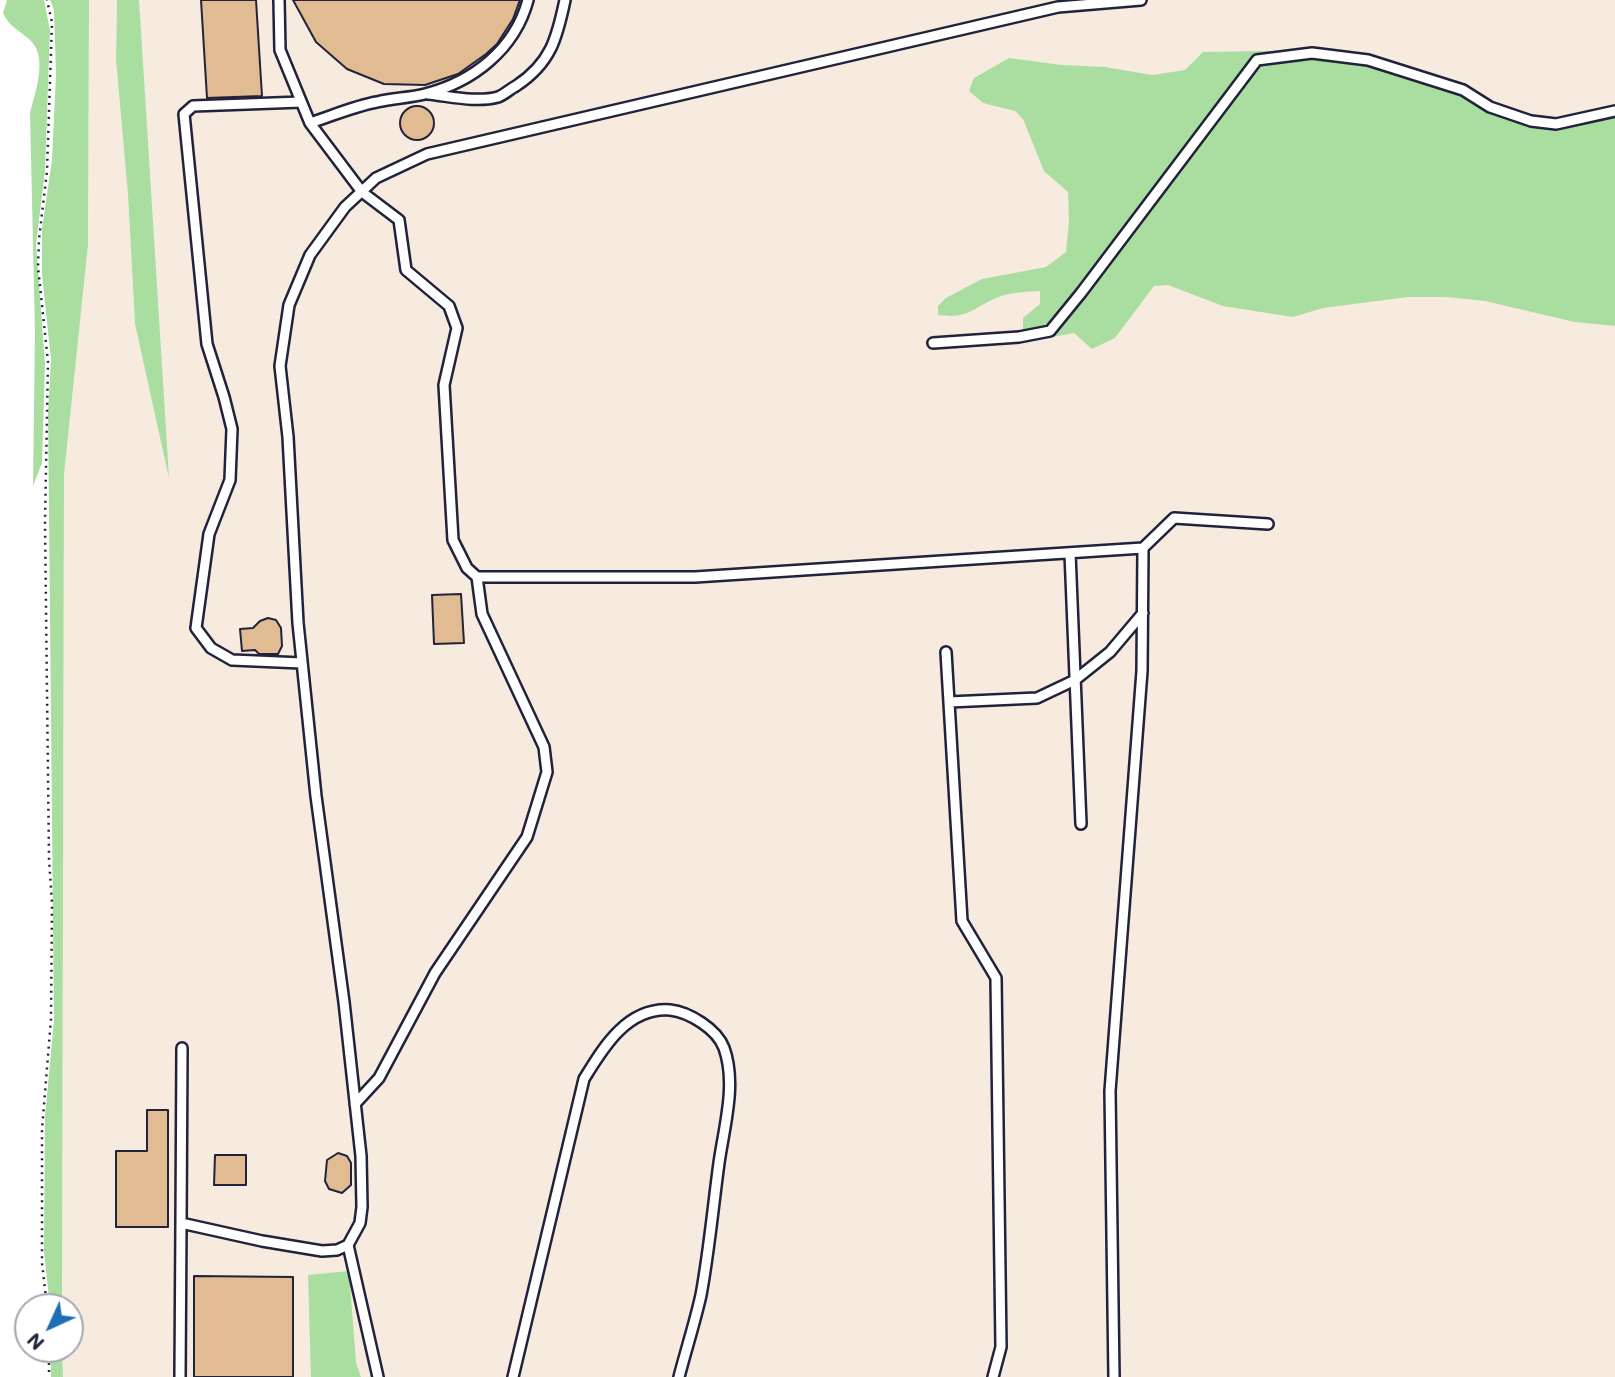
<!DOCTYPE html>
<html>
<head>
<meta charset="utf-8">
<style>
	body { margin:0 }
	#map { position:relative; width:1615px; height:1377px; overflow:hidden; background:#fff; font-family:Mali,sans-serif }
	canvas { display:block }
	.north { position:absolute; left:14px; top:1293px; width:70px; height:70px; box-sizing:border-box; background:#fff; border:2px solid #a7a7b1; border-radius:50%; rotate:225deg; font-size:19px; font-weight:700; line-height:28px; text-align:center; color:#22223b }
	.north::after { content:''; display:block; margin:auto; width:24px; height:32px; background:#1f6fb2; clip-path:polygon(50% 0,100% 100%,50% 72%,0 100%) }
</style>
</head>
<body>
<div id="map">
<canvas width="1615" height="1377"></canvas>
<div class="north">N</div>
</div>
<script>
const ctx = document.querySelector('canvas').getContext('2d');
ctx.lineJoin = 'round';
function fillPath(path, color) {
  ctx.fillStyle = color;
  ctx.fill(path, 'evenodd');
}
function stroke(path, color, width, dash) {
  ctx.strokeStyle = color;
  ctx.lineWidth = width;
  ctx.lineCap = dash ? 'butt' : 'round';
  ctx.setLineDash(dash || []);
  ctx.stroke(path);
}
fillPath(new Path2D(`
	M89 0H117L116 60 128 195 135 324 168 471 135 0H1615V1377H63L62 1349H70V1307H62L64 475 88 245Z`), '#f6ebde');
fillPath(new Path2D(`
	M7 0H44L50 30 45 171 36 244 45 364 42 463 33 486 35 332 30 113C35 93 48 58 31 41 21 31 9 27 3 13Z
	M50 0H89L88 245 64 475 62 1307H50L44 1252 45 1117 54 1020 48 413 51 360 42 274V229L52 160 56 75 54 10Z
	M117 0H139L169 478 135 324 128 195 116 60Z
	M1328 50 1367 55 1440 78 1519 116 1554 119 1615 108V326L1575 322 1485 301 1446 297H1408L1323 308 1293 317 1223 306 1168 285 1154 286 1115 338 1092 349 1074 333 1031 341 1023 332V318L1040 304V291C1025 292 1010 292 996 298 971 309 968 319 938 315V306L946 298 982 279 1046 267 1066 252 1069 221 1068 192 1044 171 1023 119 1015 111 983 103 969 91 974 78 1009 58 1061 65 1105 67 1152 75 1185 70 1203 52Z
	M349 1271 356 1363 361 1377H311L308 1275Z
	M51 1349H62L63 1377H51Z`), '#a9dea0');
const building = new Path2D(`
	M201 0H256L262 96 207 98Z
	M293 0H520L513 19 497 44 486 54 458 74 425 85 384 84 347 69 316 42Z
	M400 123a17 17 0 1 1 34 0a17 17 0 1 1-34 0Z
	M461 594 464 643 434 644 432 595Z
	M268 618 276 620 281 628 282 646 278 654H259L255 650 242 651 240 629 253 628 260 621Z
	M147 1110H168V1227H116V1151H147Z
	M338 1153 347 1156 351 1163V1185L342 1193 329 1189 325 1181 327 1160Z
	M215 1155H246V1185H214Z
	M194 1276 293 1277V1377H194Z`);
fillPath(building, '#e1bc92');
stroke(building, '#22223b', 2);
const lane = new Path2D(`
	M279 0 280 50 310 123 362 192 399 220 406 270 449 306 457 328 444 385 453 540 467 568 477 577H695L1143 548 1174 518 1268 524
	M428 94C449 96 476 103 498 97 504 95 510 89 516 86 551 63 557 38 565 0
	M301 102 193 106 184 114 207 344 224 397 232 429 230 480 209 534 196 628 211 648 232 660 302 663
	M310 123C332 116 354 106 377 102 393 98 409 98 425 94 473 82 515 49 528 0
	M933 343 1019 337 1050 331 1081 293 1257 60 1312 53 1368 60 1463 90 1490 107 1531 121 1556 124 1615 111
	M1070 553 1081 824
	M946 652 962 921 996 978 1001 1347 993 1377
	M949 702 1037 698 1075 680 1110 652 1143 613
	M182 1048 181 1223 262 1241 322 1251 337 1250 348 1245 360 1223 362 1207 361 1156 344 1002 316 796 298 623 288 437 280 366 289 305 310 255 345 207 376 178 427 154 1058 7 1141 0
	M355 1104 379 1078 435 973 527 837 547 772 544 747 482 614 477 577
	M348 1245 378 1377
	M180 1377 181 1223
	M513 1377 584 1079C603 1048 627 1007 670 1010 689 1012 717 1029 724 1048 737 1084 724 1127 719 1163 713 1207 709 1252 701 1295 695 1322 686 1350 679 1377
	M1114 1377 1110 1091 1142 671 1143 548`);
stroke(lane, '#22223b', 14);
stroke(new Path2D(`
	M47 1307 42 1263V1129L51 1019 52 903 49 859 45 523 48 362 38 267 39 239 47 171 52 22 47 0
	M49 1349V1377`), '#22223b', 2.5, [2, 5]);
stroke(lane, '#fff', 9);
</script>
</body>
</html>
